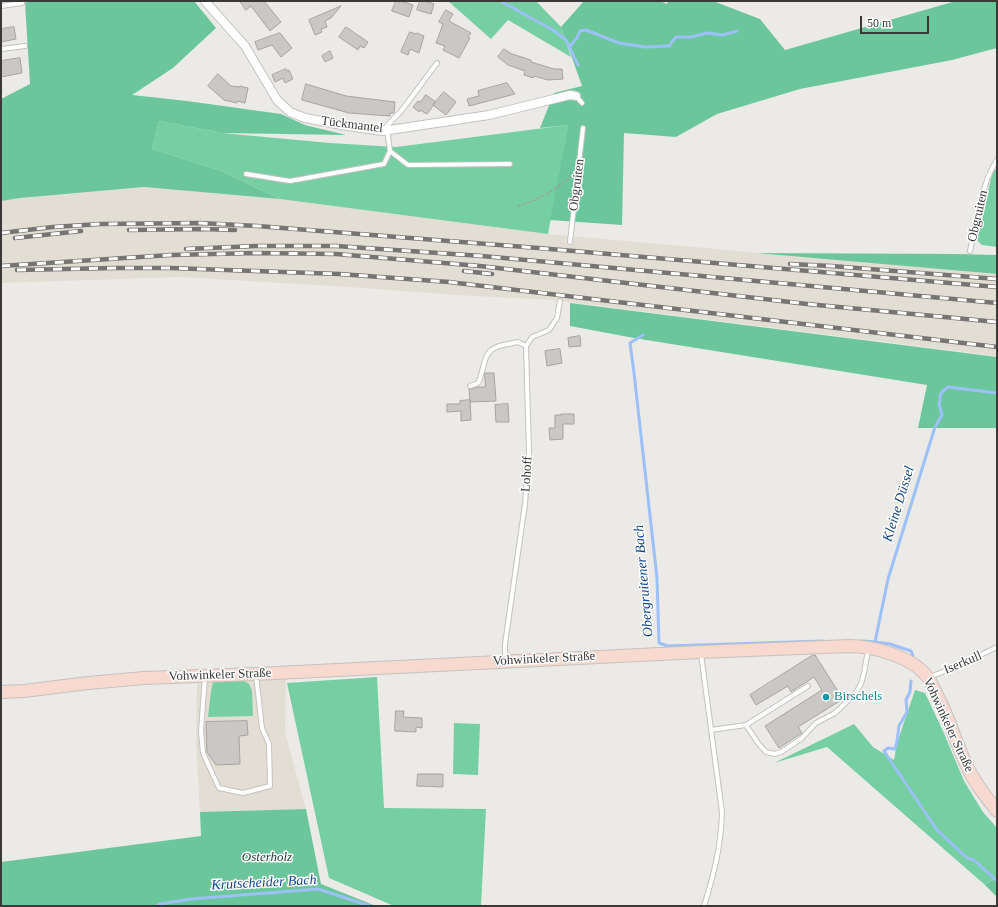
<!DOCTYPE html>
<html>
<head>
<meta charset="utf-8">
<style>
	body { margin:0 }
	#map { position:relative; width:998px; height:907px; overflow:hidden; background:#eceae7; font-family:"Times New Roman",serif }
	canvas { display:block }
	.frame { position:absolute; inset:0; border:2px solid #3a3938; pointer-events:none }
	.scale { position:absolute; left:860px; top:16px; width:69px; height:18px; box-sizing:border-box; border:2px solid #3a3938; border-top:0; padding-left:5px; font-size:12px; line-height:14px; white-space:nowrap; color:#3a3938; -webkit-text-stroke:3px #fff; paint-order:stroke }
</style>
</head>
<body>
<div id="map">
<canvas width="998" height="907"></canvas>
<div class="frame"></div>
<div class="scale">50 m</div>
</div>
<script>
const ctx = document.querySelector('canvas').getContext('2d');
ctx.lineJoin = 'round';
function fillPath(path, color) {
  ctx.fillStyle = color;
  ctx.fill(path, 'evenodd');
}
function stroke(path, color, width, dash) {
  ctx.strokeStyle = color;
  ctx.lineWidth = width;
  ctx.lineCap = dash ? 'butt' : 'round';
  ctx.setLineDash(dash || []);
  ctx.stroke(path);
}
function write(font, color, halo, rows, align = 'center') {
  ctx.font = font + ' "Times New Roman",serif';
  ctx.lineWidth = 3;
  ctx.setLineDash([]);
  ctx.textBaseline = 'middle';
  ctx.strokeStyle = halo;
  ctx.fillStyle = color;
  for (const [text, x, y, turn = 0] of rows) {
    ctx.save();
    ctx.translate(x, y);
    ctx.rotate((+turn || 0) * Math.PI / 180);
    ctx.textAlign = isNaN(turn) ? turn : align;
    if (halo) ctx.strokeText(text, 0, 0);
    ctx.fillText(text, 0, 0);
    ctx.restore();
  }
}
fillPath(new Path2D(`
	M144 187 280 199 548 234 997 274V356L552 300 457 295 348 287 181 277 1 283V201L20 198Z
	M286 676 285 732 306 809 200 812 196 742 197 684Z`), '#e3ded4');
fillPath(new Path2D(`
	M448 1H536L561 27 571 57 508 20 491 39Z
	M159 121 222 133 330 143 396 147 568 125 548 234 280 199 219 170 152 149Z
	M993 170H997V247L982 245 977 240Z
	M377 677 384 808 486 809 481 906H394L329 878 287 683Z
	M241 679 249 684 252 691 253 716 208 717 211 691 213 682Z
	M915 690 925 693 943 731 964 781 983 812 997 828V877L985 885 827 747 774 763 854 724 873 747 894 760 897 743Z
	M454 723 480 724 478 775 453 774Z`), '#75cfa3');
fillPath(new Path2D(`
	M28 1H194L216 28 173 68 132 95 187 101 281 114 305 125 346 135 222 133 159 121 152 149 219 170 280 199 144 187 20 198 1 201V99L30 84 25 3Z
	M584 1H660L667 4 668 1H713L760 19 785 50 956 1H997V48L952 60 800 89 717 114 676 137 624 133 622 225 550 220 568 125 540 128 554 93 582 86 561 27Z
	M757 253 957 254 997 255V274Z
	M570 303 997 357V428H918L927 385 634 338 570 326Z
	M306 809 321 884 376 906H1V862L201 836 200 812Z
	M997 877V897L985 885Z`), '#6bc79b');
stroke(new Path2D(`
	M501 1 504 3 553 30 566 40 578 65
	M570 46 577 38 580 31 586 30 619 43 645 47 669 46 676 37H691L707 33 723 35 737 31
	M643 335 630 343 634 373 657 578 659 643 668 646 823 641
	M863 641 875 642
	M913 656 911 651 890 644 875 642 888 579 935 427 942 415 939 404 941 393 948 387 997 393
	M911 681 910 692 906 700 907 712 899 726 897 741 895 749 888 748 884 751 937 830 967 858 974 860 997 881
	M157 906 160 904 191 899 318 889 370 906`), '#9cc0f7', 3);
const building = new Path2D(`
	M240 1H264L281 22 270 31 251 6 246 10Z
	M396 1H401L413 5 409 17 392 11Z
	M420 1H425L434 4 431 14 417 10Z
	M341 6 331 18 325 21 327 27 321 29 322 32 315 35 309 20Z
	M446 10 453 14 449 21 471 33 468 37 470 38 459 58 443 50 445 46 436 43 443 24 439 22Z
	M14 27 16 39 1 42V29Z
	M346 27 368 42 364 48 360 46 358 50 339 37Z
	M410 32 416 34 417 33 424 36 419 53 410 49 408 55 401 52Z
	M280 33 292 48 281 57 272 45 258 50 255 42Z
	M504 49 512 54 531 60V62L554 69H562L563 79 548 80 534 76 533 78 524 75 525 71 508 65 498 57Z
	M330 51 333 58 325 62 322 56Z
	M20 58 22 73 1 77V61Z
	M286 69 287 71 289 70 293 79 285 83 283 78 275 82 272 75Z
	M218 74 231 86 240 87V86L248 88 245 103 237 101V103L224 100 208 86Z
	M507 83 515 94 469 106 467 99 479 96 478 91Z
	M306 84 346 96 395 102 394 113H390V116L349 113 302 100Z
	M444 92 456 102 446 115 433 105Z
	M426 95 436 102 427 114 420 110 419 112 413 107 418 101 420 102Z
	M580 336 581 346 569 347 568 338Z
	M560 349 562 363 547 366 545 351Z
	M485 373H494L496 401 470 402 469 389 478 387H485Z
	M470 400 471 420 461 421V411L447 412V404H460V401Z
	M508 404 509 422H496L495 405Z
	M561 414H574V424H563V439L550 440 549 428H555V415H561Z
	M813 655H815L843 699 798 727 802 733 779 748 765 726 822 690 814 677 791 692 788 686 756 705 750 695Z
	M396 711H404L403 717 422 718V728L416 727V732L395 731Z
	M247 721 248 735 239 736 240 764 216 765 207 752 206 722Z
	M418 774H443V787L417 786Z`);
fillPath(building, '#cac7c5');
stroke(building, '#a6a3a1', 1);
const lane = new Path2D(`
	M1 6 22 3
	M1 49 25 46
	M576 96 582 103
	M383 130 402 110 437 63
	M390 151 408 165 510 164
	M246 174 290 181 384 164 390 151 387 130
	M570 242 583 128
	M970 251C976 223 982 182 997 160
	M470 386 476 384 479 382 486 357 491 350 499 346 518 342 526 346
	M701 654 722 812C721 847 714 874 704 906
	M505 661V644L525 504 529 452 526 346 532 337 549 330 557 318 560 301
	M205 677 201 731 203 753 219 788 243 793 270 786 269 744 262 728 256 675
	M930 677 960 665 997 647
	M746 725 758 743 766 752 775 754 781 752 801 739 816 723 835 713 855 694 861 684 864 673 868 650
	M711 730 746 725 808 686`);
const street = new Path2D(`
	M205 1 245 46 277 100 290 112 305 118 347 126 383 131 489 115 570 95 576 96`);
const secondary = new Path2D(`
	M1 692 24 691 88 683 144 678 256 674 700 652 849 646C874 646 914 657 929 679 933 686 936 694 940 701 945 712 950 723 954 735 958 745 962 756 967 766 974 782 986 797 997 811`);
stroke(lane, '#c3c2bf', 6);
stroke(street, '#c3c2bf', 10);
stroke(secondary, '#c3c2bf', 14);
stroke(new Path2D(`
	M518 206C540 199 554 191 571 176`), '#a1a09d', 1.5, [3, 2]);
stroke(lane, '#fff', 4);
stroke(street, '#fff', 8);
stroke(secondary, '#f7d9d0', 12);
const rail = new Path2D(`
	M129 230 203 229 235 230
	M1 233 53 227 100 224 200 223 257 226 538 248 997 287
	M15 238 81 231
	M186 249 256 246H336L482 256 997 303
	M790 264 831 266 997 279
	M1 266 171 255 256 253 336 254 480 266 807 304 997 322
	M17 270 115 268H170L339 274 449 282 997 347
	M464 271 492 274`);
stroke(rail, '#777574', 4.5);
stroke(rail, '#fff', 3, [9]);
for (const [x, y, r, color] of [
	[826,697,4,"#0f9aa8"]
]) {
  const dot = new Path2D();
  dot.arc(x, y, r, 0, 2 * Math.PI);
  ctx.fillStyle = color;
  ctx.fill(dot);
  stroke(dot, '#fff', 1.5);
}
write('13px', '#3a3938', '#fff', [
	["Tückmantel",352,125,7],
	["Obgruiten",577,185,-83],
	["Obgruiten",978,216,-77],
	["Lohoff",527,474,-86],
	["Vohwinkeler Straße",544,659,-3],
	["Iserkull",963,663,-23],
	["Vohwinkeler Straße",220,675,-2],
	["Vohwinkeler Straße",948,725,65]
]);
write('13px', '#0d838f', '#fff', [
	["Birschels",834,697]
], 'left');
write('italic 13px', '#19412e', '#fff', [
	["Osterholz",267,858]
]);
write('italic 14px', '#0e4593', '#fff', [
	["Kleine Düssel",899,504,-73],
	["Obergruitener Bach",644,581,-95],
	["Krutscheider Bach",264,883,-3]
]);
</script>
</body>
</html>
